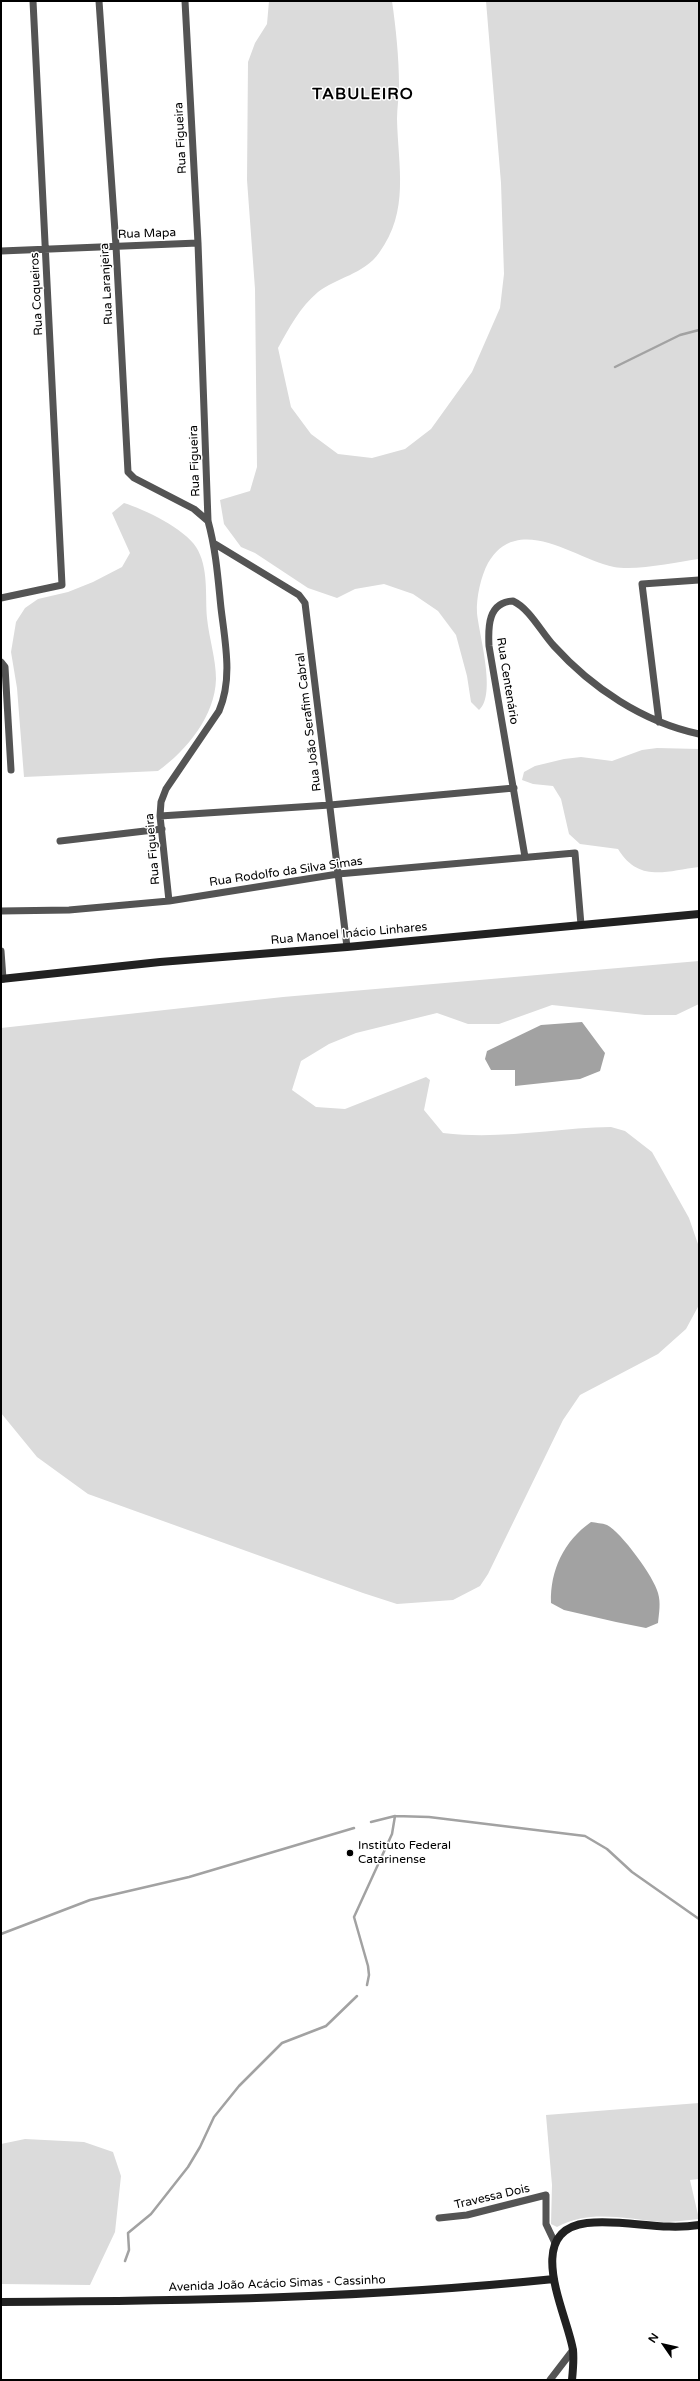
<!DOCTYPE html>
<html>
<head>
<meta charset="utf-8">
<style>
	body { margin:0 }
	#map { position:relative; width:700px; height:2381px; overflow:hidden; background:#fff; font-family:"Varela Round",sans-serif }
	canvas { display:block }
	.frame { position:absolute; inset:0; border:2px solid #000; pointer-events:none }
	.north { position:absolute; left:644px; top:2325px; width:40px; height:40px; -webkit-text-stroke:3px #fff; paint-order:stroke; rotate:304deg; font-size:11px; font-weight:700; line-height:16px; text-align:center; color:#000 }
	.north::after { content:''; display:block; margin:auto; width:14px; height:18px; background:#000; clip-path:polygon(50% 0,100% 100%,50% 72%,0 100%) }
</style>
</head>
<body>
<div id="map">
<canvas width="700" height="2381"></canvas>
<div class="frame"></div>
<div class="north">N</div>
</div>
<script>
const ctx = document.querySelector('canvas').getContext('2d');
ctx.lineJoin = 'round';
function fillPath(path, color) {
  ctx.fillStyle = color;
  ctx.fill(path, 'evenodd');
}
function stroke(path, color, width, dash) {
  ctx.strokeStyle = color;
  ctx.lineWidth = width;
  ctx.lineCap = dash ? 'butt' : 'round';
  ctx.setLineDash(dash || []);
  ctx.stroke(path);
}
function write(font, color, halo, rows, align = 'center') {
  ctx.font = font + ' "Varela Round",sans-serif';
  ctx.lineWidth = 3;
  ctx.setLineDash([]);
  ctx.textBaseline = 'middle';
  ctx.strokeStyle = halo;
  ctx.fillStyle = color;
  for (const [text, x, y, turn = 0] of rows) {
    ctx.save();
    ctx.translate(x, y);
    ctx.rotate((+turn || 0) * Math.PI / 180);
    ctx.textAlign = isNaN(turn) ? turn : align;
    if (halo) ctx.strokeText(text, 0, 0);
    ctx.fillText(text, 0, 0);
    ctx.restore();
  }
}
fillPath(new Path2D(`
	M269 1H392C396 29 399 58 399 85 399 97 397 108 397 119 398 166 410 211 379 253 364 274 336 278 318 292 300 307 289 328 278 348L291 407 311 434 338 454 372 458 405 449 431 429 472 372 500 308 504 274 501 183 486 1H699V559C676 562 637 571 614 567 584 561 546 533 515 541 502 544 495 552 488 563 481 576 476 598 477 613 479 635 497 695 479 710L471 702 467 676 456 635 438 611 413 594 384 584 355 589 337 598 308 588 255 553 241 547 224 524 220 500 250 491 257 467 255 289 247 180 248 62 255 43 267 24Z
	M124 503C144 509 185 529 196 547 209 567 205 596 207 618 209 638 216 659 216 679 215 716 187 750 158 771L24 777 17 688 11 652 16 622 25 608 38 599 68 592 93 582 122 567 130 553 112 513Z
	M657 748 699 749V867C666 871 639 883 618 849L580 844 569 834 561 799 553 786 533 784 522 780 524 772 535 766 564 759 581 757 612 761 642 750Z
	M699 961V1004L676 1015H645L552 1005 499 1024H468L437 1013 356 1033 329 1044 301 1061 292 1090 316 1107 345 1109 426 1077 430 1080 424 1110 443 1133C502 1140 553 1128 611 1127L625 1131 652 1152 689 1218 699 1247V1305L686 1329 658 1354 580 1395 563 1420 488 1574 480 1586 453 1600 397 1604 363 1593 88 1494 37 1457 1 1413V1028L283 997Z
	M699 2103V2179L690 2180 699 2219C687 2220 674 2222 662 2222 625 2219 590 2209 557 2227L551 2224 552 2185 546 2115Z
	M25 2139 84 2142 113 2152 121 2176 115 2232 90 2285 1 2284V2144Z`), '#dbdbdb');
fillPath(new Path2D(`
	M582 1022 605 1053 600 1071 580 1079 515 1086V1070H491L485 1059 487 1051 541 1025Z
	M591 1522C596 1523 602 1523 607 1525 621 1532 654 1577 658 1593 661 1603 659 1613 658 1623L646 1628 616 1622 564 1610 551 1603C550 1570 564 1541 591 1522Z`), '#a2a2a2');
stroke(new Path2D(`
	M615 367 680 335 699 330
	M371 1822 395 1816 429 1817 585 1836 607 1849 632 1872 699 1919
	M1 1934 90 1900 189 1877 354 1828
	M367 1985 369 1975 368 1966 354 1917 392 1834 395 1816
	M125 2261 129 2250 128 2233 151 2214 188 2167 200 2147 214 2117 239 2086 282 2043 326 2026 357 1996`), '#a2a2a2', 2.5);
stroke(new Path2D(`
	M99 1 116 246 128 472 134 478 194 509 208 521
	M1 251 198 243
	M215 544 299 595 305 603 347 947
	M1 598 62 585 33 1
	M1 662 5 667 11 770
	M659 722 642 584 699 580
	M160 816 330 805 514 788
	M60 841 162 829
	M525 857 489 646C488 627 488 602 513 601 530 609 541 632 554 646 592 688 643 722 699 734
	M169 901 160 816 161 802 166 789 219 711C233 679 225 642 221 608 218 579 216 550 208 521L198 243 185 1
	M1 911 69 910 169 901 338 874 575 853 581 925
	M1 951 3 979
	M439 2218 467 2215 546 2195V2224L555 2243
	M550 2380 573 2350`), '#545454', 7);
stroke(new Path2D(`
	M1 979 160 962 347 947 699 914
	M1 2302C185 2301 370 2298 554 2279
	M572 2380C573 2370 574 2360 573 2350 567 2313 522 2231 587 2223 625 2219 661 2231 699 2225`), '#212121', 8);
for (const [x, y, r, color] of [
	[350,1853,4,"#000"]
]) {
  const dot = new Path2D();
  dot.arc(x, y, r, 0, 2 * Math.PI);
  ctx.fillStyle = color;
  ctx.fill(dot);
  stroke(dot, '#fff', 1.5);
}
write('12px', '#000', '#fff', [
	["Rua Figueira",181,138,-93],
	["Rua Mapa",147,234,-2],
	["Rua Laranjeira",107,284,-93],
	["Rua Coqueiros",37,294,-93],
	["Rua Figueira",195,461,-92],
	["Rua Centenário",507,681,81],
	["Rua João Serafim Cabral",309,722,-97],
	["Rua Figueira",153,849,-95],
	["Rua Rodolfo da Silva Simas",286,872,-8],
	["Rua Manoel Inácio Linhares",349,934,-5],
	["Travessa Dois",492,2197,-13],
	["Avenida João Acácio Simas - Cassinho",277,2284,-2]
]);
write('12px', '#000', '#fff', [
	["Instituto Federal",358,1846],
	["Catarinense",358,1860]
], 'left');
ctx.letterSpacing = '1px';
write('bold 16px', '#000', '#fff', [
	["TABULEIRO",363,95]
]);
ctx.letterSpacing = '0px';
</script>
</body>
</html>
